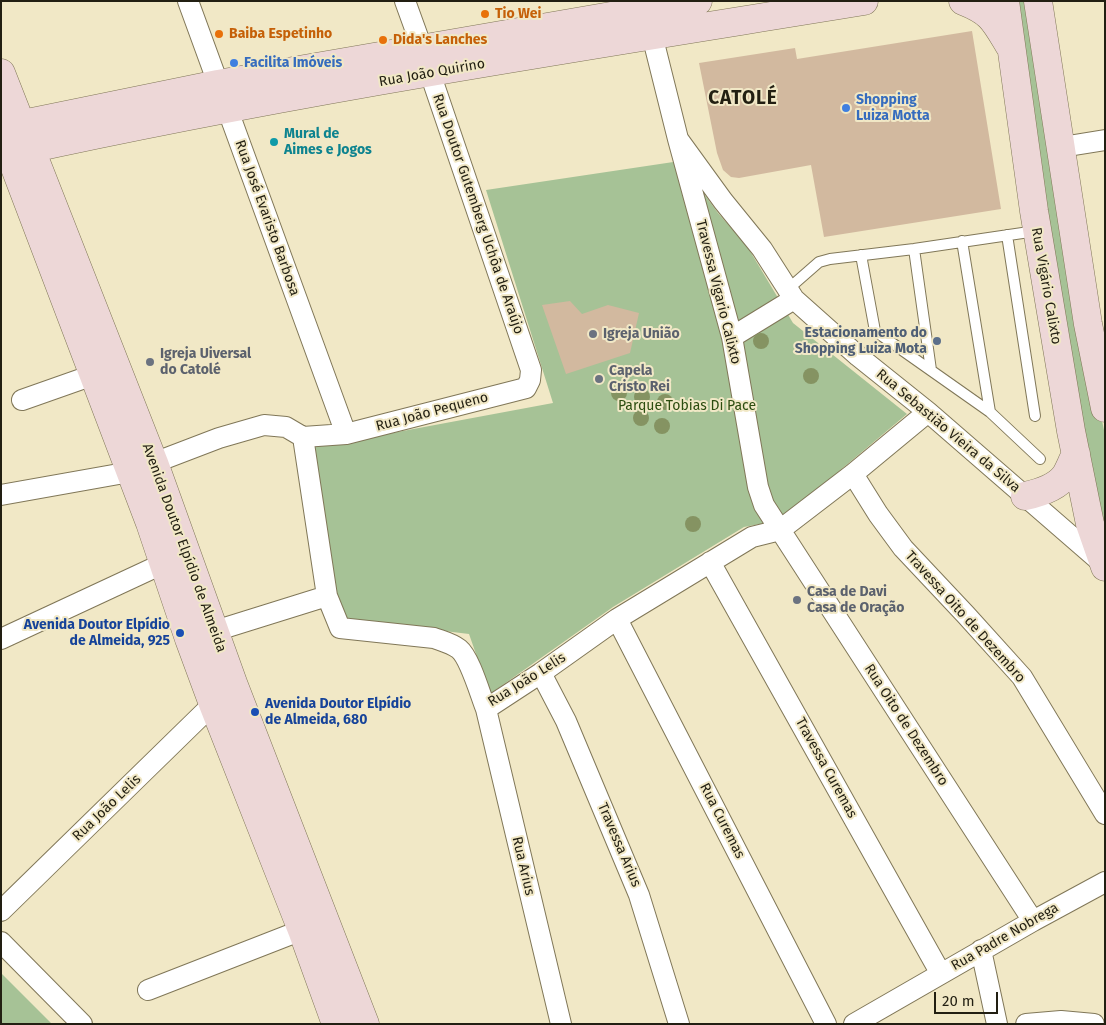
<!DOCTYPE html>
<html>
<head>
<meta charset="utf-8">
<style>
	body { margin:0 }
	#map { position:relative; width:1106px; height:1025px; overflow:hidden; background:#f1e8c6; font-family:"Fira Sans",sans-serif }
	canvas { display:block }
	.frame { position:absolute; inset:0; border:2px solid #221f12; pointer-events:none }
	.scale { position:absolute; left:934px; top:992px; width:64px; height:22px; box-sizing:border-box; border:2px solid #221f12; border-top:0; padding-left:6px; font-size:15px; line-height:18px; white-space:nowrap; color:#221f12; -webkit-text-stroke:4px #f1e8c6; paint-order:stroke }
</style>
</head>
<body>
<div id="map">
<canvas width="1106" height="1025"></canvas>
<div class="frame"></div>
<div class="scale">20 m</div>
</div>
<script>
const ctx = document.querySelector('canvas').getContext('2d');
ctx.lineJoin = 'round';
function fillPath(path, color) {
  ctx.fillStyle = color;
  ctx.fill(path, 'evenodd');
}
function stroke(path, color, width, dash) {
  ctx.strokeStyle = color;
  ctx.lineWidth = width;
  ctx.lineCap = dash ? 'butt' : 'round';
  ctx.setLineDash(dash || []);
  ctx.stroke(path);
}
function write(font, color, halo, rows, align = 'center') {
  ctx.font = font + ' "Fira Sans",sans-serif';
  ctx.lineWidth = 4;
  ctx.setLineDash([]);
  ctx.textBaseline = 'middle';
  ctx.strokeStyle = halo;
  ctx.fillStyle = color;
  for (const [text, x, y, turn = 0] of rows) {
    ctx.save();
    ctx.translate(x, y);
    ctx.rotate((+turn || 0) * Math.PI / 180);
    ctx.textAlign = isNaN(turn) ? turn : align;
    if (halo) ctx.strokeText(text, 0, 0);
    ctx.fillText(text, 0, 0);
    ctx.restore();
  }
}
fillPath(new Path2D(`
	M1009 1H1036L1099 406 1105 435V555Z
	M680 161 718 213 747 246 793 323 907 414 781 520 744 527 613 607 490 694 469 634 346 619 332 594 310 444 349 441 553 403 486 190Z
	M1 973 52 1024H1Z`), '#a6c296');
fillPath(new Path2D(`
	M972 31 1001 209 824 237 811 165 739 178 731 177 723 170 717 153 699 63 795 48 797 59Z
	M570 301 582 314 608 305 639 313 630 353 566 374 542 305Z`), '#d2b99f');
const service = new Path2D(`
	M1007 235 1035 416
	M962 241 990 412
	M914 249 931 370
	M861 255 875 331 990 412 1040 459
	M787 290 819 262 830 259 914 249 1036 231`);
const minor = new Path2D(`
	M188 1 346 434
	M405 1 422 48
	M649 23 678 139 723 201 762 249 794 299 858 356 928 412 1102 563
	M678 139 732 337 758 487 764 505 1033 921
	M1062 147 1105 140
	M732 337 794 299
	M22 400 93 375
	M853 474 878 514 903 548 966 615 1022 677 1105 814
	M1 495 130 472 219 438 264 425 286 427 303 437
	M710 562 941 974
	M327 596 303 437 346 434 526 388 530 380 531 370 430 73
	M617 619 826 1024
	M202 635 327 596 340 628 434 638C442 641 451 643 459 649 470 658 480 694 486 709L561 1024
	M1 639 175 558
	M541 673 566 721 639 895 679 1024
	M486 709 541 673 617 619 752 537 780 530 853 474 928 412
	M1 911 213 704
	M1 942 82 1024
	M981 950 997 1024
	M148 990 302 930
	M854 1024 1033 921 1105 882
	M1026 1024 1061 1021 1094 1024`);
const secondary = new Path2D(`
	M963 1C991 12 994 20 1009 45
	M1005 1 1034 211 1071 431 1090 524 1105 567
	M1038 1 1088 324 1105 408
	M1 73 154 463 233 683 365 1024
	M3 128 218 84 698 1
	M1 131 150 523 189 639 213 704 302 930 336 1024
	M15 152C296 90 581 47 864 1
	M1025 496C1039 493 1056 488 1065 476 1069 470 1072 461 1076 454`);
stroke(service, '#807758', 12);
stroke(minor, '#807758', 22);
stroke(secondary, '#807758', 29);
stroke(service, '#fff', 10);
stroke(minor, '#fff', 20);
stroke(secondary, '#edd7d7', 28);
ctx.fillStyle = '#859362';
for (const [x, y] of [
	[761,341],
	[811,376],
	[619,393],
	[642,397],
	[665,402],
	[641,418],
	[662,426],
	[693,524]
]) {
  ctx.beginPath();
  ctx.arc(x, y, 8, 0, 2 * Math.PI);
  ctx.fill();
}
for (const [x, y, r, color] of [
	[485,14,5,"#e8710a"],
	[219,34,5,"#e8710a"],
	[383,40,5,"#e8710a"],
	[234,63,5,"#3f7fe0"],
	[846,108,5,"#3f7fe0"],
	[274,142,5,"#0f9aa8"],
	[593,334,5,"#6b7280"],
	[937,341,5,"#5c6f8a"],
	[150,362,5,"#6b7280"],
	[599,379,5,"#6b7280"],
	[797,600,5,"#6b7280"],
	[180,633,5,"#1a4fb4"],
	[255,712,5,"#1a4fb4"]
]) {
  const dot = new Path2D();
  dot.arc(x, y, r, 0, 2 * Math.PI);
  ctx.fillStyle = color;
  ctx.fill(dot);
  stroke(dot, '#f1e8c6', 2);
}
write('bold 14px', '#c56008', '#f1e8c6', [
	["Tio Wei",495,14],
	["Baiba Espetinho",229,34],
	["Dida's Lanches",393,40]
], 'left');
write('bold 14px', '#366cbe', '#f1e8c6', [
	["Facilita Imóveis",244,63],
	["Shopping",856,100],
	["Luiza Motta",856,116]
], 'left');
write('14px', '#221f12', '#f1e8c6', [
	["Rua João Quirino",432,73,-10],
	["Rua Doutor Gutemberg Uchôa de Araújo",478,214,71],
	["Rua José Evaristo Barbosa",267,218,70],
	["Rua Vigário Calixto",1046,286,80],
	["Travessa Vigario Calixto",718,292,76],
	["Rua João Pequeno",432,412,-15],
	["Rua Sebastião Vieira da Silva",948,431,40],
	["Avenida Doutor Elpídio de Almeida",184,548,70],
	["Travessa Oito de Dezembro",965,617,48],
	["Rua João Lelis",527,680,-32],
	["Rua Oito de Dezembro",906,725,57],
	["Travessa Curemas",826,768,61],
	["Rua João Lelis",107,808,-44],
	["Rua Curemas",722,821,63],
	["Travessa Arius",619,845,67],
	["Rua Arius",523,866,77],
	["Rua Padre Nobrega",1005,937,-30]
]);
write('bold 14px', '#0d838f', '#f1e8c6', [
	["Mural de",284,134],
	["Aimes e Jogos",284,150]
], 'left');
write('bold 14px', '#4e5e75', '#f1e8c6', [
	["Estacionamento do",927,333],
	["Shopping Luiza Mota",927,349]
], 'right');
write('bold 14px', '#5b616d', '#f1e8c6', [
	["Igreja União",603,334],
	["Igreja Uiversal",160,354],
	["do Catolé",160,370],
	["Capela",609,371],
	["Cristo Rei",609,387],
	["Casa de Davi",807,592],
	["Casa de Oração",807,608]
], 'left');
write('14px', '#2c4d10', '#f1e8c6', [
	["Parque Tobias Di Pace",687,406]
]);
write('bold 14px', '#164399', '#f1e8c6', [
	["Avenida Doutor Elpídio",170,625],
	["de Almeida, 925",170,641],
	["Avenida Doutor Elpídio",265,704,"left"],
	["de Almeida, 680",265,720,"left"]
], 'right');
ctx.letterSpacing = '1px';
write('bold 19px', '#221f12', '#f1e8c6', [
	["CATOLÉ",743,99]
]);
ctx.letterSpacing = '0px';
</script>
</body>
</html>
